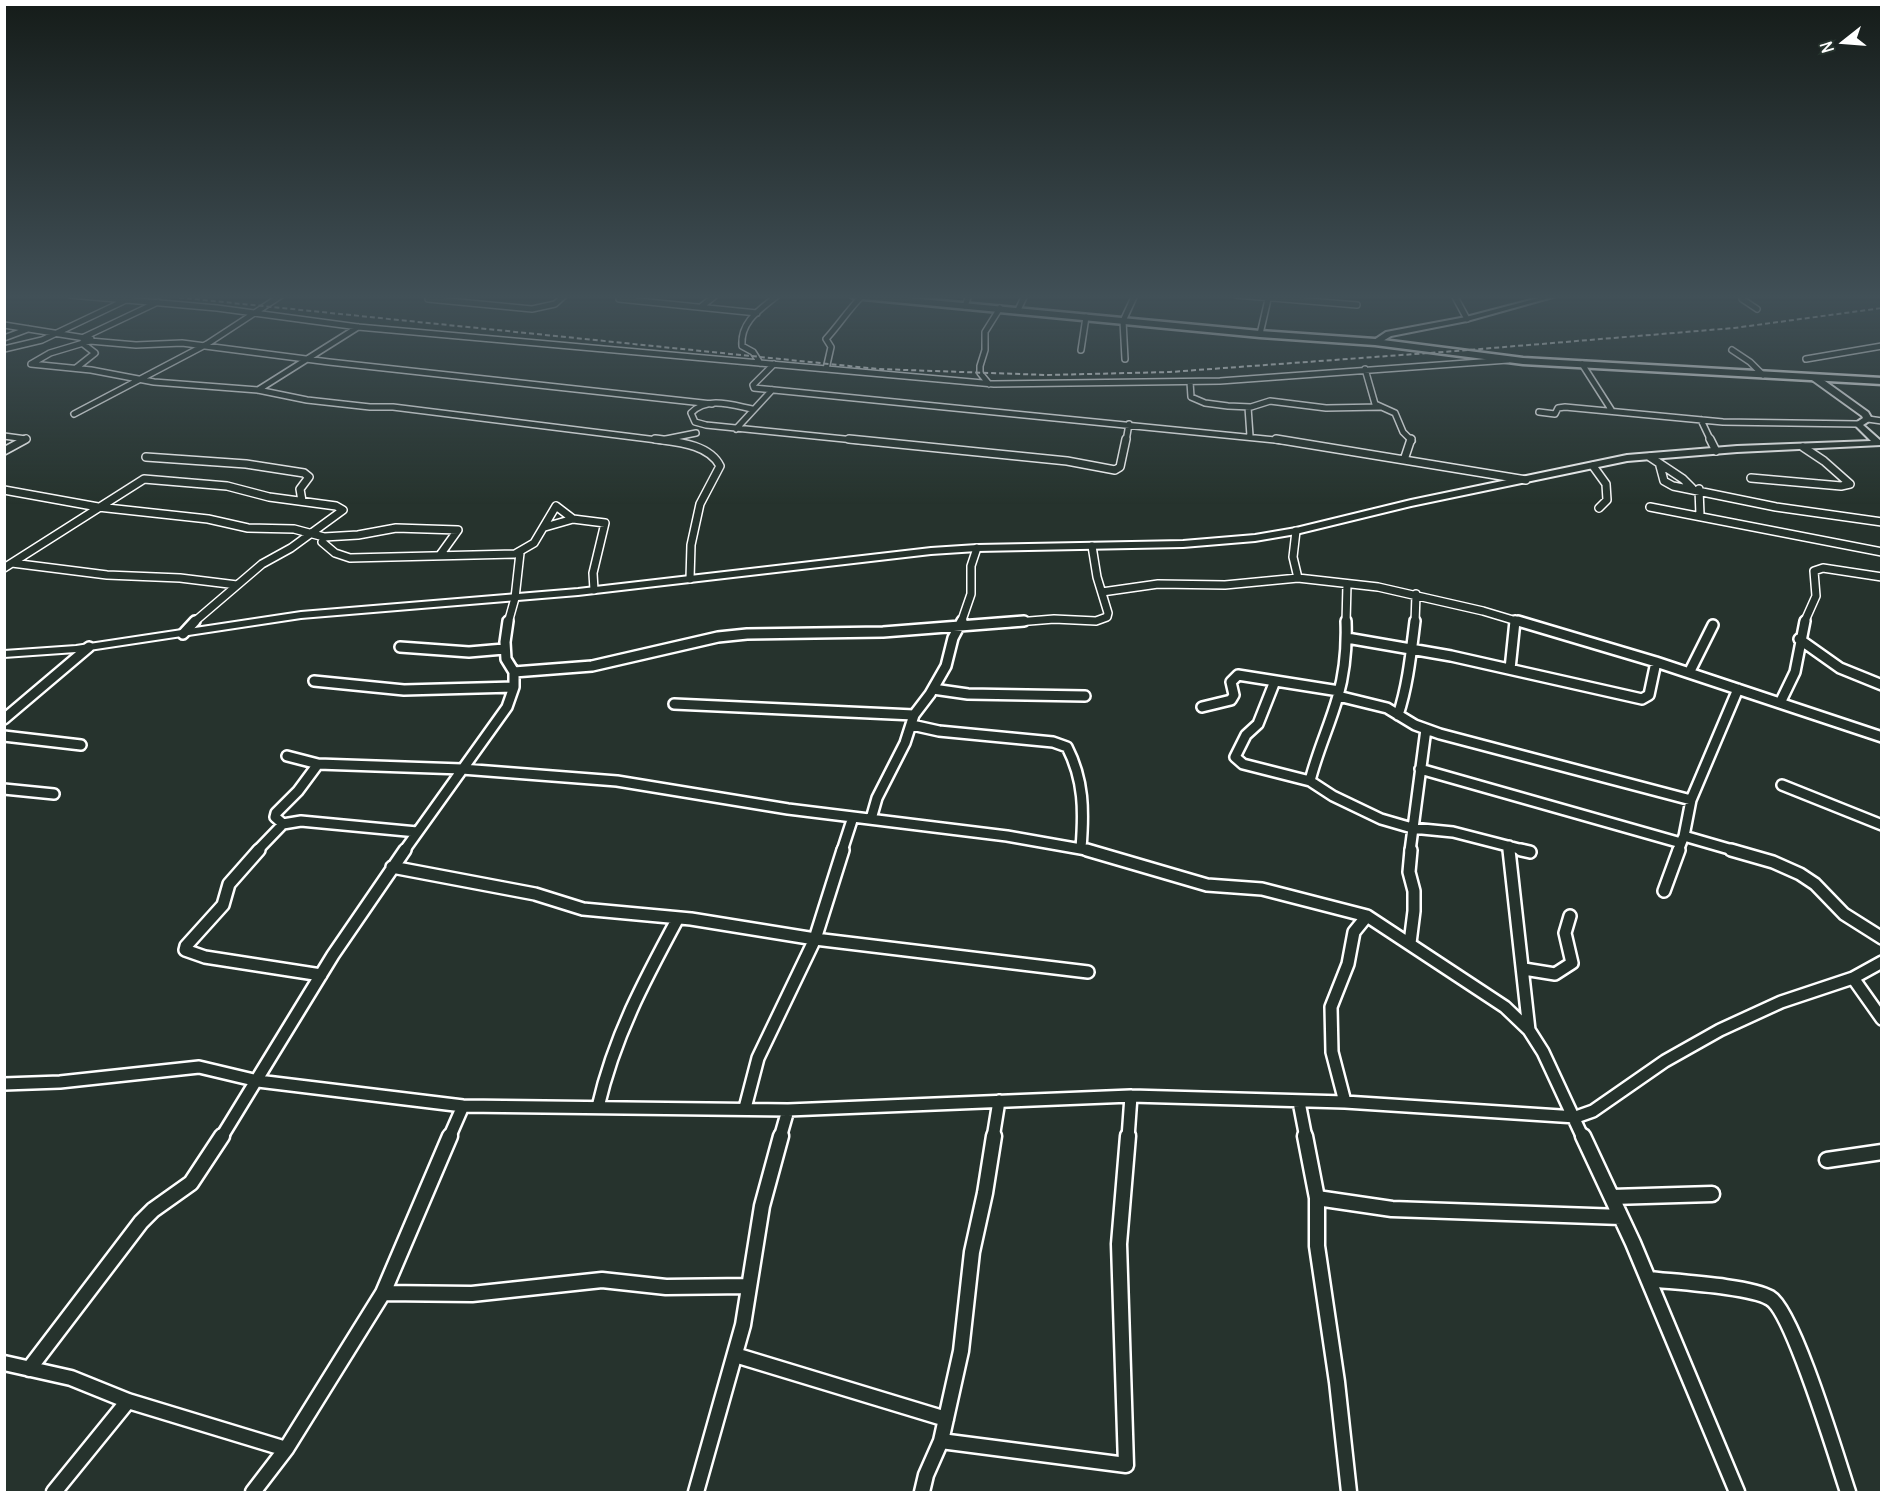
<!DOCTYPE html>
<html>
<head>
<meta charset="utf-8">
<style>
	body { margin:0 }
	#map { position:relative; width:1886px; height:1497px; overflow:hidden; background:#26332d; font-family:Delius,sans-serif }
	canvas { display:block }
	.frame { position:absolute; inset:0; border:6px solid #fff; pointer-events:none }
	.north { position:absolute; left:1814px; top:12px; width:60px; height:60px; -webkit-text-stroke:4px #26332d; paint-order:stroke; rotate:253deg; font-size:16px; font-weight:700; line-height:24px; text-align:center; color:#fff }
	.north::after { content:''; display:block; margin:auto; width:21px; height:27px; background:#fff; clip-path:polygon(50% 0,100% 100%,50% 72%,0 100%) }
</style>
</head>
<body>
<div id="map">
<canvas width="1886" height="1497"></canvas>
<div class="frame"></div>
<div class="north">N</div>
</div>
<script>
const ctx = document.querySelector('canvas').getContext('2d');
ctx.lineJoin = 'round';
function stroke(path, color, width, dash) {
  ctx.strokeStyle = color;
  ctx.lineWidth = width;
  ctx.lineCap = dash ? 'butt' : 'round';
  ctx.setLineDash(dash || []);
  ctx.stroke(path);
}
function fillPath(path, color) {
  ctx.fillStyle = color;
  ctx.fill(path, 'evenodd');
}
const minorFar4 = new Path2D(`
	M70 295 217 308 358 327 994 384 1220 381 1508 360
	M1236 295 1357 305
	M1454 295 1467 319
	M1741 295 1742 299 1757 309
	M428 299 532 309 555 304 565 295
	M619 299 757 313
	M702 306 716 295
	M965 306 969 295
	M1018 310 1025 295
	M4 325 91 339
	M1260 334 1269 295
	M4 338 28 329
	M82 338 158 302
	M4 349 42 340 126 300
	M1081 350 1086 317
	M1732 350 1750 362 1763 375
	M1125 359 1123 321 1135 295
	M1806 359 1882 346
	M760 363 753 352 742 346C740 321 761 309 778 295
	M774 364 753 385 754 388 1285 441
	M1582 364 1612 411
	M76 368 95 353 82 343
	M826 369 831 347 826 339C839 325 848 310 862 296L860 295
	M1365 369 1375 404 1395 413 1403 432 1412 441
	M1190 382 1191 397 1205 403 1228 406 1251 407 1270 401 1326 408 1381 407
	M989 384 980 373V366L985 350V332L1000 308
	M258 390 358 327
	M1248 407 1250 436
	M752 409C732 405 707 396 691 413L695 422 706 425 864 441
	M1539 412 1555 414 1558 408 1565 407 1723 422 1858 424
	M74 414 207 344 282 295
	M1868 419 1882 421
	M1701 420 1711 441
	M736 429 772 390
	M4 436 26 439
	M666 439 696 433
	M23 441 26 439
	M665 441 393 407H370L307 400 258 390 154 382 91 370 31 364 50 353 90 341 136 345 182 343 329 362 712 404
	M1126 441 1129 424`);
const minorFar3 = new Path2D(`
	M655 439C677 442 709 444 720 466L700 504 691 545 690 579
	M849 439 1067 461 1115 470 1120 467 1126 439
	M1276 439 1526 480
	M1710 439 1716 451
	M4 451 26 439
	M146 457 246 464 304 473 309 477 300 489 302 501
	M1650 457 1683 479 1692 488
	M1404 460 1411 439
	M1593 466 1606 484 1607 500 1599 508
	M1660 466 1664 481 1673 486 1776 507 1882 522
	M1751 478 1841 486 1850 484 1824 461 1803 447
	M1699 489 1700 515
	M4 490 98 507 208 519 248 528 294 529 324 537 322 542 335 553 350 558 515 554 534 543 556 506 573 519
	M1650 507 1882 552
	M545 527 573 519 605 523 593 573 594 590
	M1296 531 1293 557 1298 578 1378 587 1483 611 1523 623
	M324 537 358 535 396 528 458 530 440 555
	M12 563 107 575 180 578 237 585
	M4 568 144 479 227 486 269 497 336 506 343 510 291 548 262 564 193 623
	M1102 592 1158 584 1225 585 1298 578
	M508 623 515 598 520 553
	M961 623 971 594V566L977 548
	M1005 623 1054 619 1096 621 1107 617 1108 613 1097 577 1092 546
	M1346 623 1347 584
	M1415 623 1416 594
	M1515 623V620
	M1804 623 1816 596 1814 571 1823 568 1882 577`);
const minorFar2 = new Path2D(`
	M1346 621C1347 647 1345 671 1338 696 1330 725 1317 752 1310 781L1333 796 1381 819 1412 828 1453 832 1527 851
	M1518 621 1656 662 1882 737
	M183 634 195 621
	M1347 638 1451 656 1642 699 1649 695 1656 662
	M1799 639 1840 668 1882 685
	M400 647 469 652 504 649
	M1510 669 1515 621
	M514 672 592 666 718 637 747 634 883 632 1024 621
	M1689 673 1713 625
	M314 681 404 690 514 687
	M1275 681 1258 724 1246 735 1235 757 1243 764 1310 781
	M933 689 968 694 1085 696
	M1338 696 1387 708 1415 725 1440 734 1691 800
	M1780 703 1795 672 1805 621
	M674 704 914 715
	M1202 707 1231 700 1234 695 1231 682 1238 675 1339 691
	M1398 715C1408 685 1411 653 1415 621
	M4 719 89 647
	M912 725 939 731 1053 742 1067 747C1084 780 1084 811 1081 848
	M4 736 81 745
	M287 756 318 764 462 769 617 781 788 809 1007 836 1092 851
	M1420 769 1681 843
	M1782 785 1882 825
	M4 789 54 794
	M871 819 877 798 905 743 914 715 930 694 946 666 953 638 962 621
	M283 824 275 817 276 813 298 791 318 764
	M1509 846V851
	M257 851 283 824 301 821 417 832
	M404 851 507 707 514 687V672L506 659 505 642 508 621
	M842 851 853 817
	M1410 851 1426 729
	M1678 851 1683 838
	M1736 851 1684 836 1691 800 1738 689`);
const minorFar1 = new Path2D(`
	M259 850 229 884 223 905 186 946 185 950 205 957 321 975
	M1087 850 1207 885 1262 889 1367 916 1505 1007 1529 1030 1543 1052 1583 1138
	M1509 850 1529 1030
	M1521 850 1530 852
	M1731 850 1773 862 1800 874 1815 884 1844 914 1882 938
	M392 867 535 894 583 909 691 919 815 939 1088 972
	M1664 891 1679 850
	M1410 943 1414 911V891L1409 872 1411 850
	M1524 969 1555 974 1572 963 1565 933 1570 916
	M1853 978 1882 1019
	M4 1084 60 1082 199 1067 258 1081 463 1106 788 1110 1131 1096 1345 1102 1576 1117 1593 1111 1665 1061 1720 1030 1781 1002 1853 978 1882 962
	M1299 1102 1306 1138
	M1345 1102 1332 1052 1331 1007 1348 964 1354 932 1367 916
	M598 1107C614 1037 644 981 678 918
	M745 1108 758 1058 815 939 843 850
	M221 1138 333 955 405 850
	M449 1138 463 1106
	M780 1138 788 1110
	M993 1138 999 1101
	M1128 1138 1131 1096`);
const minor = new Path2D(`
	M1305 1136 1317 1198V1246L1337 1382 1349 1492
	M1583 1136 1633 1243 1737 1492
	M1827 1160 1882 1152
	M1612 1197 1712 1194
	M1317 1198 1392 1209 1621 1217
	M1648 1279C1674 1282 1750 1286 1770 1298 1793 1311 1837 1459 1848 1492
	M383 1293 472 1294 602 1280 666 1287 748 1286
	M735 1355 946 1419
	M4 1363 71 1378 128 1401 286 1449
	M29 1369 141 1222 153 1210 191 1183 222 1136
	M941 1441 1126 1465 1119 1244 1128 1136
	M54 1492 128 1401
	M253 1492 286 1449 383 1293 450 1136
	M696 1492 743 1325 762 1206 781 1136
	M922 1492 926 1475 941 1441 961 1351 972 1252 985 1193 994 1136`);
const tertiary = new Path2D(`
	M1550 295H1560L1467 321 1391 336 1378 344 1371 342 1386 332 1466 317Z
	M1812 376H1818L1868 412 1872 419 1863 425 1881 441V445L1737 452 1627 461 1411 506 1296 534 1255 541 1183 547 977 551 931 554 578 595 301 618 76 652 4 657V651L76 646 301 612 578 589 931 548 977 545 1183 541 1255 535 1296 528 1411 500 1627 455 1737 446 1871 441 1854 424 1863 418 1862 416 1812 380Z`);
const primary = new Path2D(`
	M849 295H878L1260 331 1375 339 1523 358 1882 378V384L1523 364 1375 345 1260 337 853 298Z`);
stroke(minorFar4, '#fff', 8);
stroke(minorFar3, '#fff', 10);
stroke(minorFar2, '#fff', 14);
stroke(minorFar1, '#fff', 16);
stroke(minor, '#fff', 19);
stroke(tertiary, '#fff', 4);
stroke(primary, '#fff', 5);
stroke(minorFar4, '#26332d', 5);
stroke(minorFar3, '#26332d', 7);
stroke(minorFar2, '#26332d', 9);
stroke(minorFar1, '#26332d', 11);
stroke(minor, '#26332d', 14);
fillPath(tertiary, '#26332d');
fillPath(primary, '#26332d');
stroke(new Path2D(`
	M155 295 878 369 1047 375 1170 372 1456 351 1734 328 1882 308`), '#fff', 2, [5, 3]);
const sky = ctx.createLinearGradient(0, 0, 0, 504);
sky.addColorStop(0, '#151c19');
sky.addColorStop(0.59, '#415057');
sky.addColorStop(1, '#41505700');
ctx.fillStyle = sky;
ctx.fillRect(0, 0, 1886, 504);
</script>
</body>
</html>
